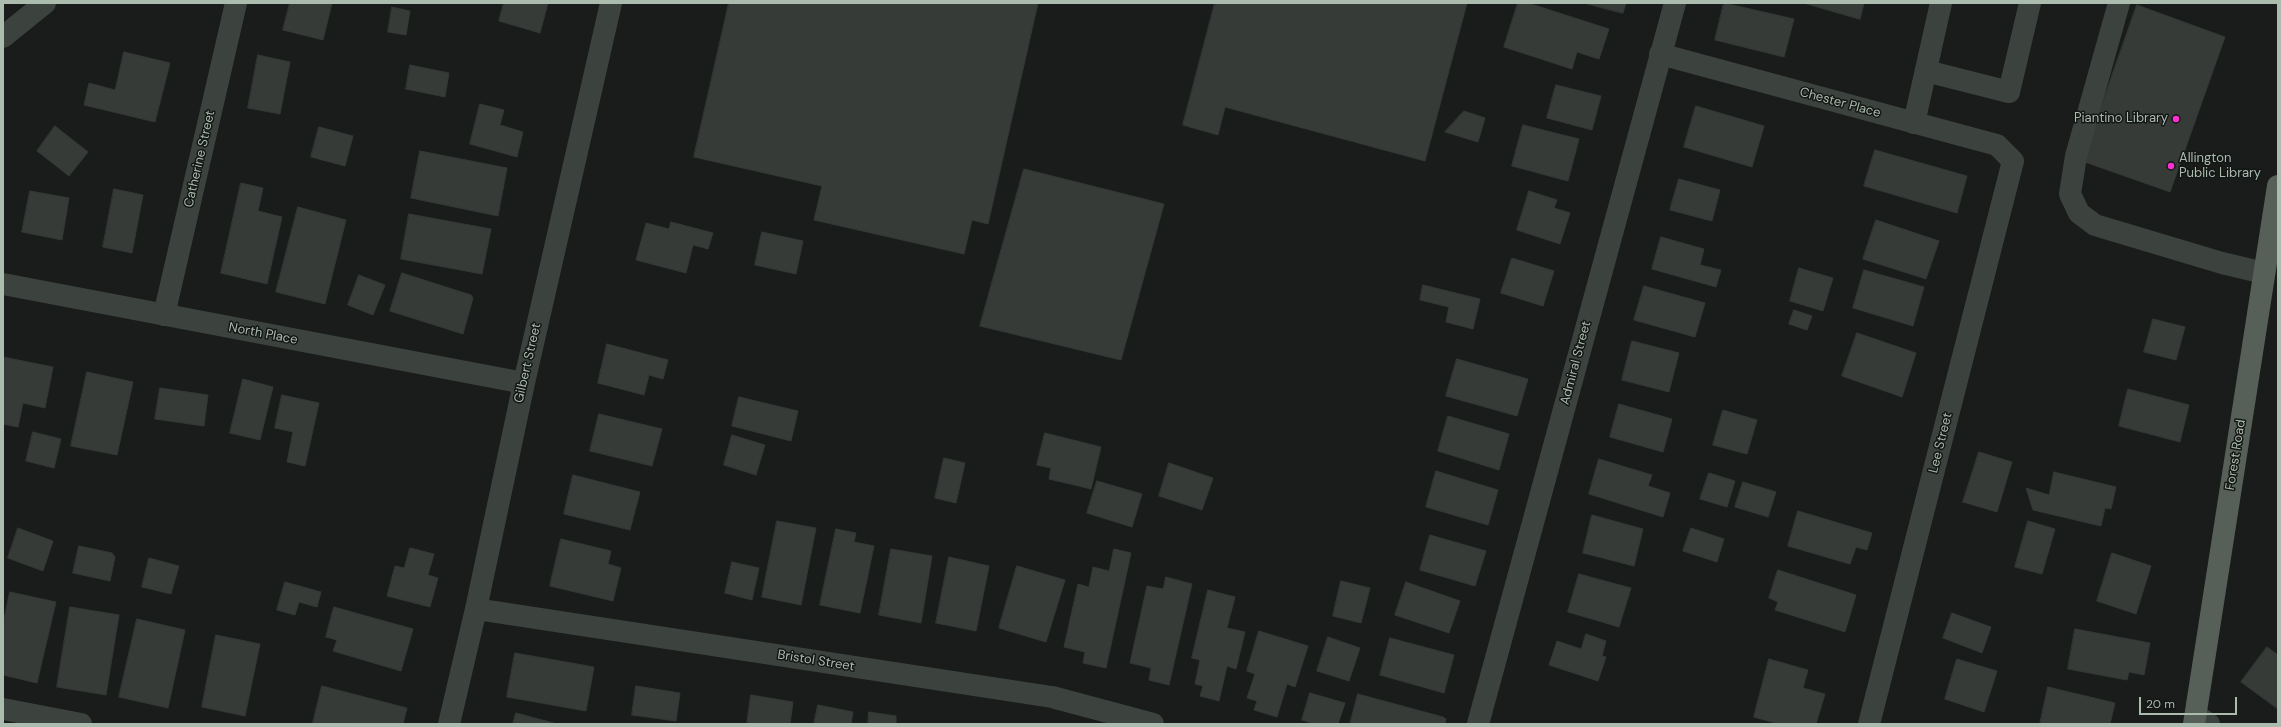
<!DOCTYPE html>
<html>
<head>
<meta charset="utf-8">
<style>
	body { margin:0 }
	#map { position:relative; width:2281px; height:727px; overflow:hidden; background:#191c1a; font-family:"DM Sans",sans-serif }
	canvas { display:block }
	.frame { position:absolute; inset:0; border:4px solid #abbcaf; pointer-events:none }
	.scale { position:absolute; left:2139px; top:697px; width:98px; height:18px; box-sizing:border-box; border:2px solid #abbcaf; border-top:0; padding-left:5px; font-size:12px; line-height:14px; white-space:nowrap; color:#abbcaf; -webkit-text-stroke:3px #141715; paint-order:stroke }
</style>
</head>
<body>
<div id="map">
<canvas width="2281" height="727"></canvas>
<div class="frame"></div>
<div class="scale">20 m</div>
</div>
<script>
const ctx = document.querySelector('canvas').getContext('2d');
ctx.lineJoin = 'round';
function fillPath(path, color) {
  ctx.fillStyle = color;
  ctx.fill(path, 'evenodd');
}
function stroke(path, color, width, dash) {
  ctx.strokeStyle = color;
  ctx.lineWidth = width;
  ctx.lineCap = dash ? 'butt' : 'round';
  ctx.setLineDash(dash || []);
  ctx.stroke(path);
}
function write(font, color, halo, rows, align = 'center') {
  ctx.font = font + ' "DM Sans",sans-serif';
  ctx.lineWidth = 3;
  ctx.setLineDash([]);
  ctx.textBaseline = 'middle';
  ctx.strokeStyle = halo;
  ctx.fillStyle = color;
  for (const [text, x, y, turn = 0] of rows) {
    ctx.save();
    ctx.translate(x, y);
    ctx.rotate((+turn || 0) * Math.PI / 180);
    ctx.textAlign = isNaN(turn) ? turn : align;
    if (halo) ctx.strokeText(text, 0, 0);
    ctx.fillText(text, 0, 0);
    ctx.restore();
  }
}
const building = new Path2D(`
	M290 3H332L323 40 283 30Z
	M504 3H548L540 33 499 21Z
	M729 3H1038L988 224 972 220 964 254 814 220 822 186 694 157Z
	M1215 3H1467L1425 161 1225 107 1218 135 1183 125Z
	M1518 3H1528L1609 29 1599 59 1577 52 1572 69 1504 47Z
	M1584 3H1626L1623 13Z
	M1724 3 1794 19 1784 57 1715 40Z
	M1804 3H1864L1860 19Z
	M2137 5 2225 37 2170 192 2082 161Z
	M392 7 410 11 406 35 388 32Z
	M124 52 170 63 155 122 84 105 89 83 115 90Z
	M258 55 290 62 280 114 248 108Z
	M410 65 449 73 445 97 406 89Z
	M1556 85 1601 96 1592 130 1547 118Z
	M480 104 504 110 500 125 523 132 517 157 470 144Z
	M1696 106 1764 126 1752 167 1684 147Z
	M1464 111 1485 118 1478 142 1445 132Z
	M1523 125 1579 139 1568 181 1512 166Z
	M55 126 88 152 69 176 37 151Z
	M319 127 353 136 345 166 311 157Z
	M1875 150 1967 176 1957 213 1864 186Z
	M420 151 507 168 498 216 411 198Z
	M1024 169 1164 204 1121 360 980 326Z
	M1679 179 1720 190 1712 221 1670 210Z
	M241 183 263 188 258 211 282 217 267 284 221 273Z
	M114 189 143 195 132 253 103 247Z
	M30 191 69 198 62 240 22 232Z
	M1529 191 1557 200 1554 208 1570 213 1560 244 1517 230Z
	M298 207 346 220 325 304 276 292Z
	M409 214 491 229 482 274 401 259Z
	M1876 220 1939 241 1926 279 1863 259Z
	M671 222 713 233 708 249 693 245 686 273 636 260 646 223 669 229Z
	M762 232 803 241 796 274 755 265Z
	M1661 237 1704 249 1700 265 1721 270 1716 287 1652 269Z
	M1512 258 1554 271 1543 306 1501 293Z
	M1799 268 1833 278 1823 311 1790 301Z
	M1864 270 1924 287 1913 326 1853 308Z
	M402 273 471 295 473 298 463 334 390 311Z
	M359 275 385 285 373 315 348 305Z
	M1423 285 1480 299 1473 329 1446 322 1449 307 1420 300Z
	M1644 286 1705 303 1695 337 1634 320Z
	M1794 310 1812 316 1807 330 1789 324Z
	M2153 319 2185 327 2176 360 2144 352Z
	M1857 333 1916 353 1902 397 1842 376Z
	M1632 341 1679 353 1669 392 1622 380Z
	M607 344 668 360 663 379 649 375 644 395 598 383Z
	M3 357 53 367 45 408 23 403 18 427 3 424Z
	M1457 359 1528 379 1517 416 1446 396Z
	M87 372 133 382 117 455 71 446Z
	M243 379 273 387 260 440 230 433Z
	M160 388 208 395 204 426 155 419Z
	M2128 389 2189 405 2180 442 2119 426Z
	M282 395 319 403 305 466 287 462 293 432 275 428Z
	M739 397 798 411 791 441 732 426Z
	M1619 404 1672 419 1663 452 1610 437Z
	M1723 410 1757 420 1747 454 1713 445Z
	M599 414 662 429 652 466 590 451Z
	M1448 416 1509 434 1499 470 1438 451Z
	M33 432 61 439 54 468 26 461Z
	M1045 433 1101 447 1091 489 1049 479 1051 468 1037 465Z
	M732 435 765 445 756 475 724 465Z
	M1979 452 2012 462 1997 512 1963 502Z
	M944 458 965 463 956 503 935 498Z
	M1599 459 1652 475 1648 486 1670 493 1663 517 1589 494Z
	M1169 463 1213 478 1202 510 1159 496Z
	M1436 471 1498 490 1488 525 1426 507Z
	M2054 472 2116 487 2111 509 2105 508 2101 526 2033 510 2026 488 2049 495Z
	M1709 473 1735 481 1727 507 1700 499Z
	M573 475 640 492 630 530 564 514Z
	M1097 481 1142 494 1132 527 1087 513Z
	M1743 482 1776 492 1768 517 1735 507Z
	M1798 511 1872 533 1867 550 1856 547 1850 564 1788 546Z
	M1592 515 1643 529 1634 566 1583 553Z
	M777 521 816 528 801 605 762 597Z
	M2028 521 2055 529 2042 574 2015 567Z
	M18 528 53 541 43 571 8 558Z
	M1691 528 1724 539 1717 562 1683 551Z
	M836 529 856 533 854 542 874 546 860 613 820 605Z
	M1430 535 1486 551 1475 586 1420 570Z
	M561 539 611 551 608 564 621 568 613 601 550 586Z
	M79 546 112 553 115 557 110 581 73 573Z
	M410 548 434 554 428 575 438 578 430 607 387 596 395 566 404 568Z
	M891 549 932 556 921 623 879 615Z
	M1114 549 1131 553 1106 668 1083 663 1085 652 1064 647 1078 584 1089 587 1093 567 1109 571Z
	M2112 553 2151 566 2136 614 2097 601Z
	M949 557 989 566 976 631 936 623Z
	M149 558 179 566 171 594 142 587Z
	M732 562 759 568 752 600 725 593Z
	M1017 566 1065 580 1046 642 999 628Z
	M1778 570 1856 595 1845 632 1775 610 1778 602 1769 598Z
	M1579 574 1631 588 1619 627 1568 612Z
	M1166 577 1192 584 1169 685 1149 680 1151 668 1130 663 1147 586 1163 589Z
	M1341 581 1370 588 1361 623 1333 616Z
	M285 582 321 592 317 607 299 602 295 615 277 610Z
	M1406 582 1460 601 1449 633 1395 615Z
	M1208 590 1235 597 1227 628 1245 632 1236 669 1227 666 1219 701 1200 696 1203 686 1195 684 1200 660 1192 658Z
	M10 592 56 602 37 683 3 675V624Z
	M70 607 119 615 106 695 57 687Z
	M334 607 413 629 401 671 333 651 337 640 326 637Z
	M1952 613 1991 627 1982 653 1943 638Z
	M137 619 185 630 168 708 119 697Z
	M2075 629 2150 643 2144 675 2129 672 2127 680 2068 669Z
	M1259 631 1308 646 1295 687 1287 684 1277 717 1254 710 1257 701 1247 698 1255 674 1247 671Z
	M1586 634 1606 641 1602 656 1606 657 1598 681 1549 665 1557 641 1581 649Z
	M216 635 260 644 245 716 202 707Z
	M1328 637 1360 648 1349 681 1317 671Z
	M1390 638 1454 655 1444 693 1380 675Z
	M2267 647 2278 655V709L2241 682Z
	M515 653 594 667 586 711 507 697Z
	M1769 659 1808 670 1803 688 1825 694 1816 724H1779L1754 717Z
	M1957 659 1997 671 1984 712 1945 699Z
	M322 686 407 708 403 724 313 723Z
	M636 686 680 693 676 721 632 715Z
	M2048 687 2115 703 2110 724H2040Z
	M1310 693 1345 703 1338 724H1315L1302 720Z
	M1358 694 1443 717 1446 719 1445 724H1350Z
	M751 695 793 702 790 724H747Z
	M818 705 853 712 851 724H814Z
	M869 712 896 716V724H868Z
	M516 713 557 724H513Z`);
fillPath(building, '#363b38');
stroke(building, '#333835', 1);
stroke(new Path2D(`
	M2119 3 2076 156 2070 194 2079 213 2095 225 2222 263 2264 273
	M3 37 45 3
	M1660 54 1997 145 2013 161 1869 724
	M1926 71 2009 92 2030 3
	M1914 123 1941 3
	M3 284 524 383
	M164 315 236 3
	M476 609 1052 697 1153 724
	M3 709 81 724
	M2196 715 2209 724
	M449 724 476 609 524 383 611 3
	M1478 724 1675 3`), '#3c433e', 22);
stroke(new Path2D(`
	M2194 724 2278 186`), '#566059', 22);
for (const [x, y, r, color] of [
	[2176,119,4,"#fc30d3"],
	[2171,166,4,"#fc30d3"]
]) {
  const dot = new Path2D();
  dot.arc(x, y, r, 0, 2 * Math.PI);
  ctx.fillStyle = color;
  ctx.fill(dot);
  stroke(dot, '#141715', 1.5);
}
write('13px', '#abbcaf', '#141715', [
	["Chester Place",1840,103,15],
	["Catherine Street",200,159,-77],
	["North Place",263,334,11],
	["Gilbert Street",528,363,-77],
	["Admiral Street",1576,363,-75],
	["Lee Street",1941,443,-76],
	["Forest Road",2236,455,-81],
	["Bristol Street",816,661,9]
]);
write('13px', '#abbcaf', '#141715', [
	["Piantino Library",2168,119],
	["Allington",2179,159,"left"],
	["Public Library",2179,174,"left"]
], 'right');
</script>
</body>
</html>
